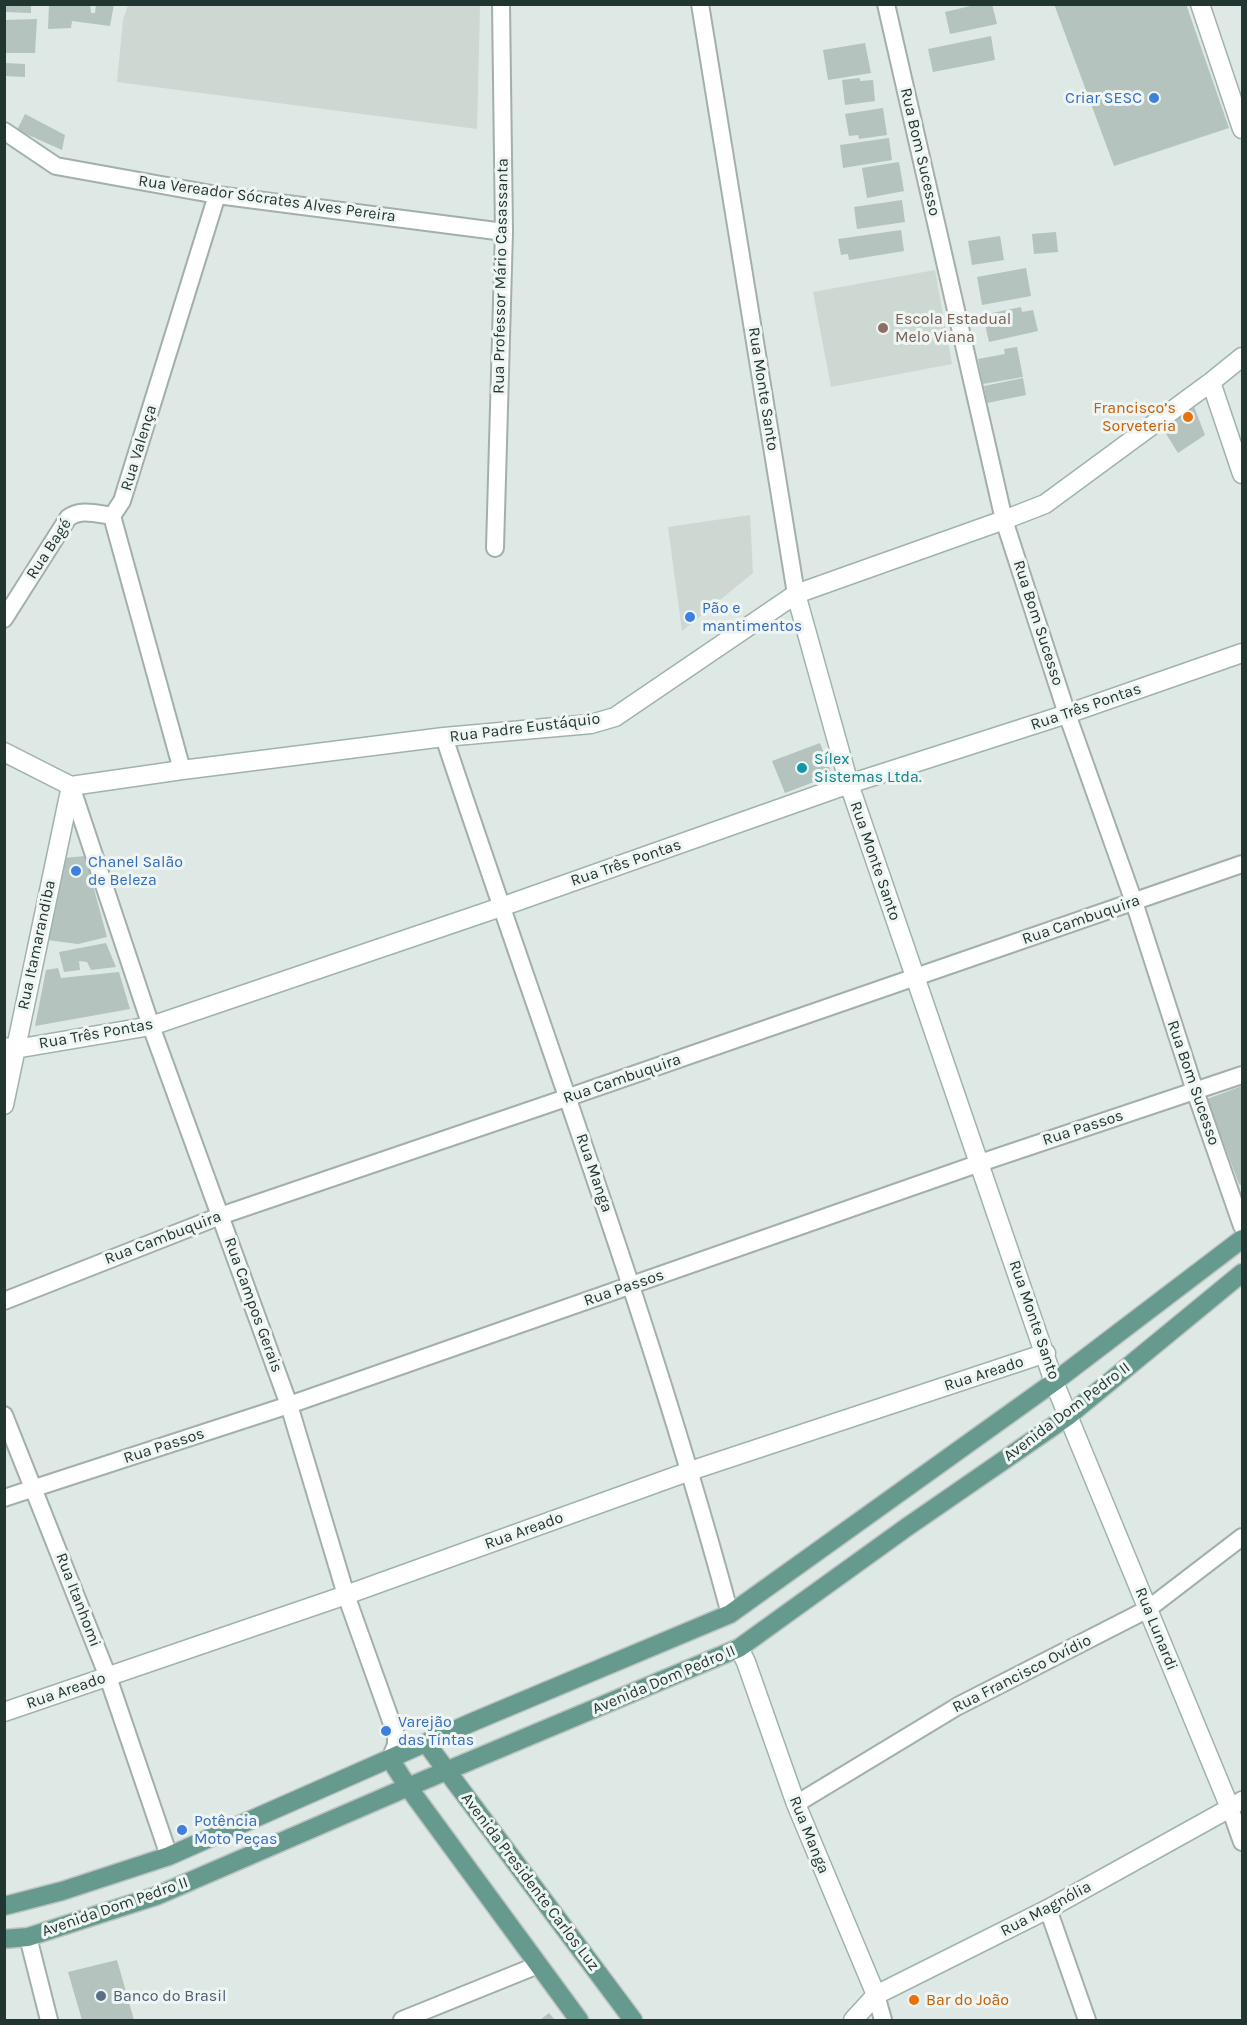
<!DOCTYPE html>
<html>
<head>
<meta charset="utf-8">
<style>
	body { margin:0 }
	#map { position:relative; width:1247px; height:2025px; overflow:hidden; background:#dee8e4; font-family:Karla,sans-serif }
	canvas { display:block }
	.frame { position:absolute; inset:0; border:6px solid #213631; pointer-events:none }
</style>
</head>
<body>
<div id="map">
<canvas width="1247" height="2025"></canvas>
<div class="frame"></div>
</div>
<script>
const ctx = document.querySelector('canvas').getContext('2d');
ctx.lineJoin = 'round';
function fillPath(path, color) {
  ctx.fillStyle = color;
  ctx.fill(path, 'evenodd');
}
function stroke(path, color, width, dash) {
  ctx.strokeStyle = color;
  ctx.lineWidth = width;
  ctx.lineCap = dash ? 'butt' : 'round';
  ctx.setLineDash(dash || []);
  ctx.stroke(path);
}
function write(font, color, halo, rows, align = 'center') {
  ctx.font = font + ' Karla,sans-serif';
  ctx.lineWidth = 6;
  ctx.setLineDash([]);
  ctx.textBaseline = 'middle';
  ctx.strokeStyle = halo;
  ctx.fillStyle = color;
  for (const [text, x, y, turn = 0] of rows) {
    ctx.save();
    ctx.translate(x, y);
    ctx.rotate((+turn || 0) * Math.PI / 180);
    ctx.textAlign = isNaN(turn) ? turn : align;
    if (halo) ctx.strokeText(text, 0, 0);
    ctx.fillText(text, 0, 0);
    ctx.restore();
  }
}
fillPath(new Path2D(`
	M128 5H480L477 129 117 82 123 20Z
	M935 270 952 364 831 387 813 292Z
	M750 515 753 573 682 631 668 527Z`), '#cdd8d3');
fillPath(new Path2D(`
	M4 4H31V13L4 12Z
	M49 4H90L91 13H95L96 4H114L110 26 72 21 71 28 48 29Z
	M979 4H992L997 24 950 34 945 12Z
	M1054 4H1186L1229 128 1114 166Z
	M37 19 35 53H4V20Z
	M991 36 995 60 933 72 928 49Z
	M865 43 871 73 828 80 823 50Z
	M4 63 25 64V77L4 76Z
	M860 78V81L873 80 875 101 845 105 842 80Z
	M883 108 887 135 859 139 858 135 849 136 845 114Z
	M25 114 65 135 62 150 17 130Z
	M889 138 892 160 843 168 840 145Z
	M899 162 904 191 867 198 862 168Z
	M902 200 905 222 857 229 854 207Z
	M901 230 904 251 849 260 848 254 841 255 838 239Z
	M1056 232 1058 252 1034 254 1032 234Z
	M1000 236 1004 260 972 265 968 241Z
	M1026 268 1031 296 982 305 977 277Z
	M1021 307 1022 312 1033 310 1038 331 989 342 983 315Z
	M1017 347 1023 377 983 384 978 359 1005 354 1004 349Z
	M1023 378 1026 395 987 403 984 386Z
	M1193 404 1205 435 1178 453 1163 429Z
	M820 743 832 775 785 793 772 761Z
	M85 856 107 937 78 944 47 940 64 858Z
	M106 943 116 967 91 970 87 962 79 961 80 970 64 972 59 952Z
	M58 968 61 978 119 972 130 1009 35 1026 46 970Z
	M1242 1086V1186L1239 1184 1207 1099Z
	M117 1960 134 2020H82L68 1972Z
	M549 2013 555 2020H540Z`), '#b4c3bd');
const street = new Path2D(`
	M700 4 796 594
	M886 4 1004 520 1067 714 1134 902 1195 1091 1242 1226
	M4 131 56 166 217 195 504 232
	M112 516 122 501 217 195
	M112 516 182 770
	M495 548 504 232 501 4
	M4 619 68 518C80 508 98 514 112 516
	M444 737C541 1029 650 1317 730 1614
	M71 786 151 1026 289 1405 346 1595 396 1735V1745L390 1759
	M4 1301 220 1216 569 1097 1242 864
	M4 1415 108 1677 169 1856
	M4 1498 289 1405 980 1163 1242 1075
	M1242 1800 1230 1808 1242 1842
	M796 1804 958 1706 1148 1609 1242 1537
	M1048 1909 1087 2020
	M28 1937 49 2020
	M876 1995 883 2020
	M402 2020 538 1965`);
const secondary = new Path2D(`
	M1200 4 1242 129
	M1211 382 1242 474
	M796 594 849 784 1054 1382 1230 1808 1048 1909 876 1995 853 2020
	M4 752 71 786 182 770 444 737 591 724 615 717 796 594 1004 520 1045 504 1211 382 1242 357
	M4 1047 15 1049 151 1026 501 907 849 784 1067 714 1242 653
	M4 1105 71 786
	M739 1648 746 1662 796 1804 876 1995
	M4 1712 346 1595 690 1471 1046 1353`);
const primary = new Path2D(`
	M426 1743 633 2020
	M390 1759 408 1787 579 2020
	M4 1906 62 1891 169 1856 475 1721 730 1614 1054 1382 1242 1239
	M4 1939 28 1937 156 1896 408 1787 739 1648 907 1527 1068 1416 1242 1273`);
stroke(street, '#a2afab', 20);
stroke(secondary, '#9fb3ac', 21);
stroke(primary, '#bcc3c1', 21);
stroke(street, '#fff', 16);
stroke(secondary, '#fff', 18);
stroke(primary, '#679a8e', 18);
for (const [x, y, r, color] of [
	[1154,98,6,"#3f7fe0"],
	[883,328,6,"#8d6e63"],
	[1188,417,6,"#e8710a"],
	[690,617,6,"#3f7fe0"],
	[802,768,6,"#0f9aa8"],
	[76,871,6,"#3f7fe0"],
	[386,1731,6,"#3f7fe0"],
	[182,1830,6,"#3f7fe0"],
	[101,1996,6,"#5c6f8a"],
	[914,2000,6,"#e8710a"]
]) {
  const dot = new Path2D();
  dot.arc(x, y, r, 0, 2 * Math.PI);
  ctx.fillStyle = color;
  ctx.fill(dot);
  stroke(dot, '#eef5f2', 2);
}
write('16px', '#366cbe', '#eef5f2', [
	["Criar SESC",1142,98,"right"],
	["Pão e",702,608],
	["mantimentos",702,626],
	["Chanel Salão",88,862],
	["de Beleza",88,880],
	["Varejão",398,1722],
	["das Tintas",398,1740],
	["Potência",194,1821],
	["Moto Peças",194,1839]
], 'left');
write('16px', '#213631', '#eef5f2', [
	["Rua Bom Sucesso",920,152,77],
	["Rua Vereador Sócrates Alves Pereira",267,199,8],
	["Rua Professor Mário Casassanta",501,276,-89],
	["Rua Monte Santo",763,389,81],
	["Rua Valença",139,448,-73],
	["Rua Bagé",49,549,-57],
	["Rua Bom Sucesso",1038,623,72],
	["Rua Três Pontas",1086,707,-19],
	["Rua Padre Eustáquio",525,728,-7],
	["Rua Monte Santo",875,861,71],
	["Rua Três Pontas",626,863,-19],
	["Rua Cambuquira",1081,920,-19],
	["Rua Itamarandiba",37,945,-78],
	["Rua Três Pontas",96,1034,-10],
	["Rua Cambuquira",622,1079,-19],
	["Rua Bom Sucesso",1193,1083,71],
	["Rua Passos",1083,1128,-18],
	["Rua Manga",594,1173,71],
	["Rua Cambuquira",163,1238,-21],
	["Rua Passos",624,1288,-19],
	["Rua Campos Gerais",253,1305,70],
	["Rua Monte Santo",1034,1320,71],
	["Rua Areado",984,1374,-18],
	["Avenida Dom Pedro II",1067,1412,-37],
	["Rua Passos",164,1446,-18],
	["Rua Areado",524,1531,-20],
	["Rua Itanhomi",78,1600,69],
	["Rua Lunardi",1156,1629,68],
	["Rua Francisco Ovídio",1022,1674,-27],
	["Avenida Dom Pedro II",664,1680,-23],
	["Rua Areado",66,1691,-19],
	["Rua Manga",809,1835,68],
	["Avenida Presidente Carlos Luz",530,1882,53],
	["Avenida Dom Pedro II",115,1907,-19],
	["Rua Magnólia",1046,1909,-28]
]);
write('16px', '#785e54', '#eef5f2', [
	["Escola Estadual",895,319],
	["Melo Viana",895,337]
], 'left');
write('16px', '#c56008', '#eef5f2', [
	["Francisco’s",1176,408],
	["Sorveteria",1176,426],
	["Bar do João",926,2000,"left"]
], 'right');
write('16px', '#0d838f', '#eef5f2', [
	["Sílex",814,759],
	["Sistemas Ltda.",814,777]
], 'left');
write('16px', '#4e5e75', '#eef5f2', [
	["Banco do Brasil",113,1996]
], 'left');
</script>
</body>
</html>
